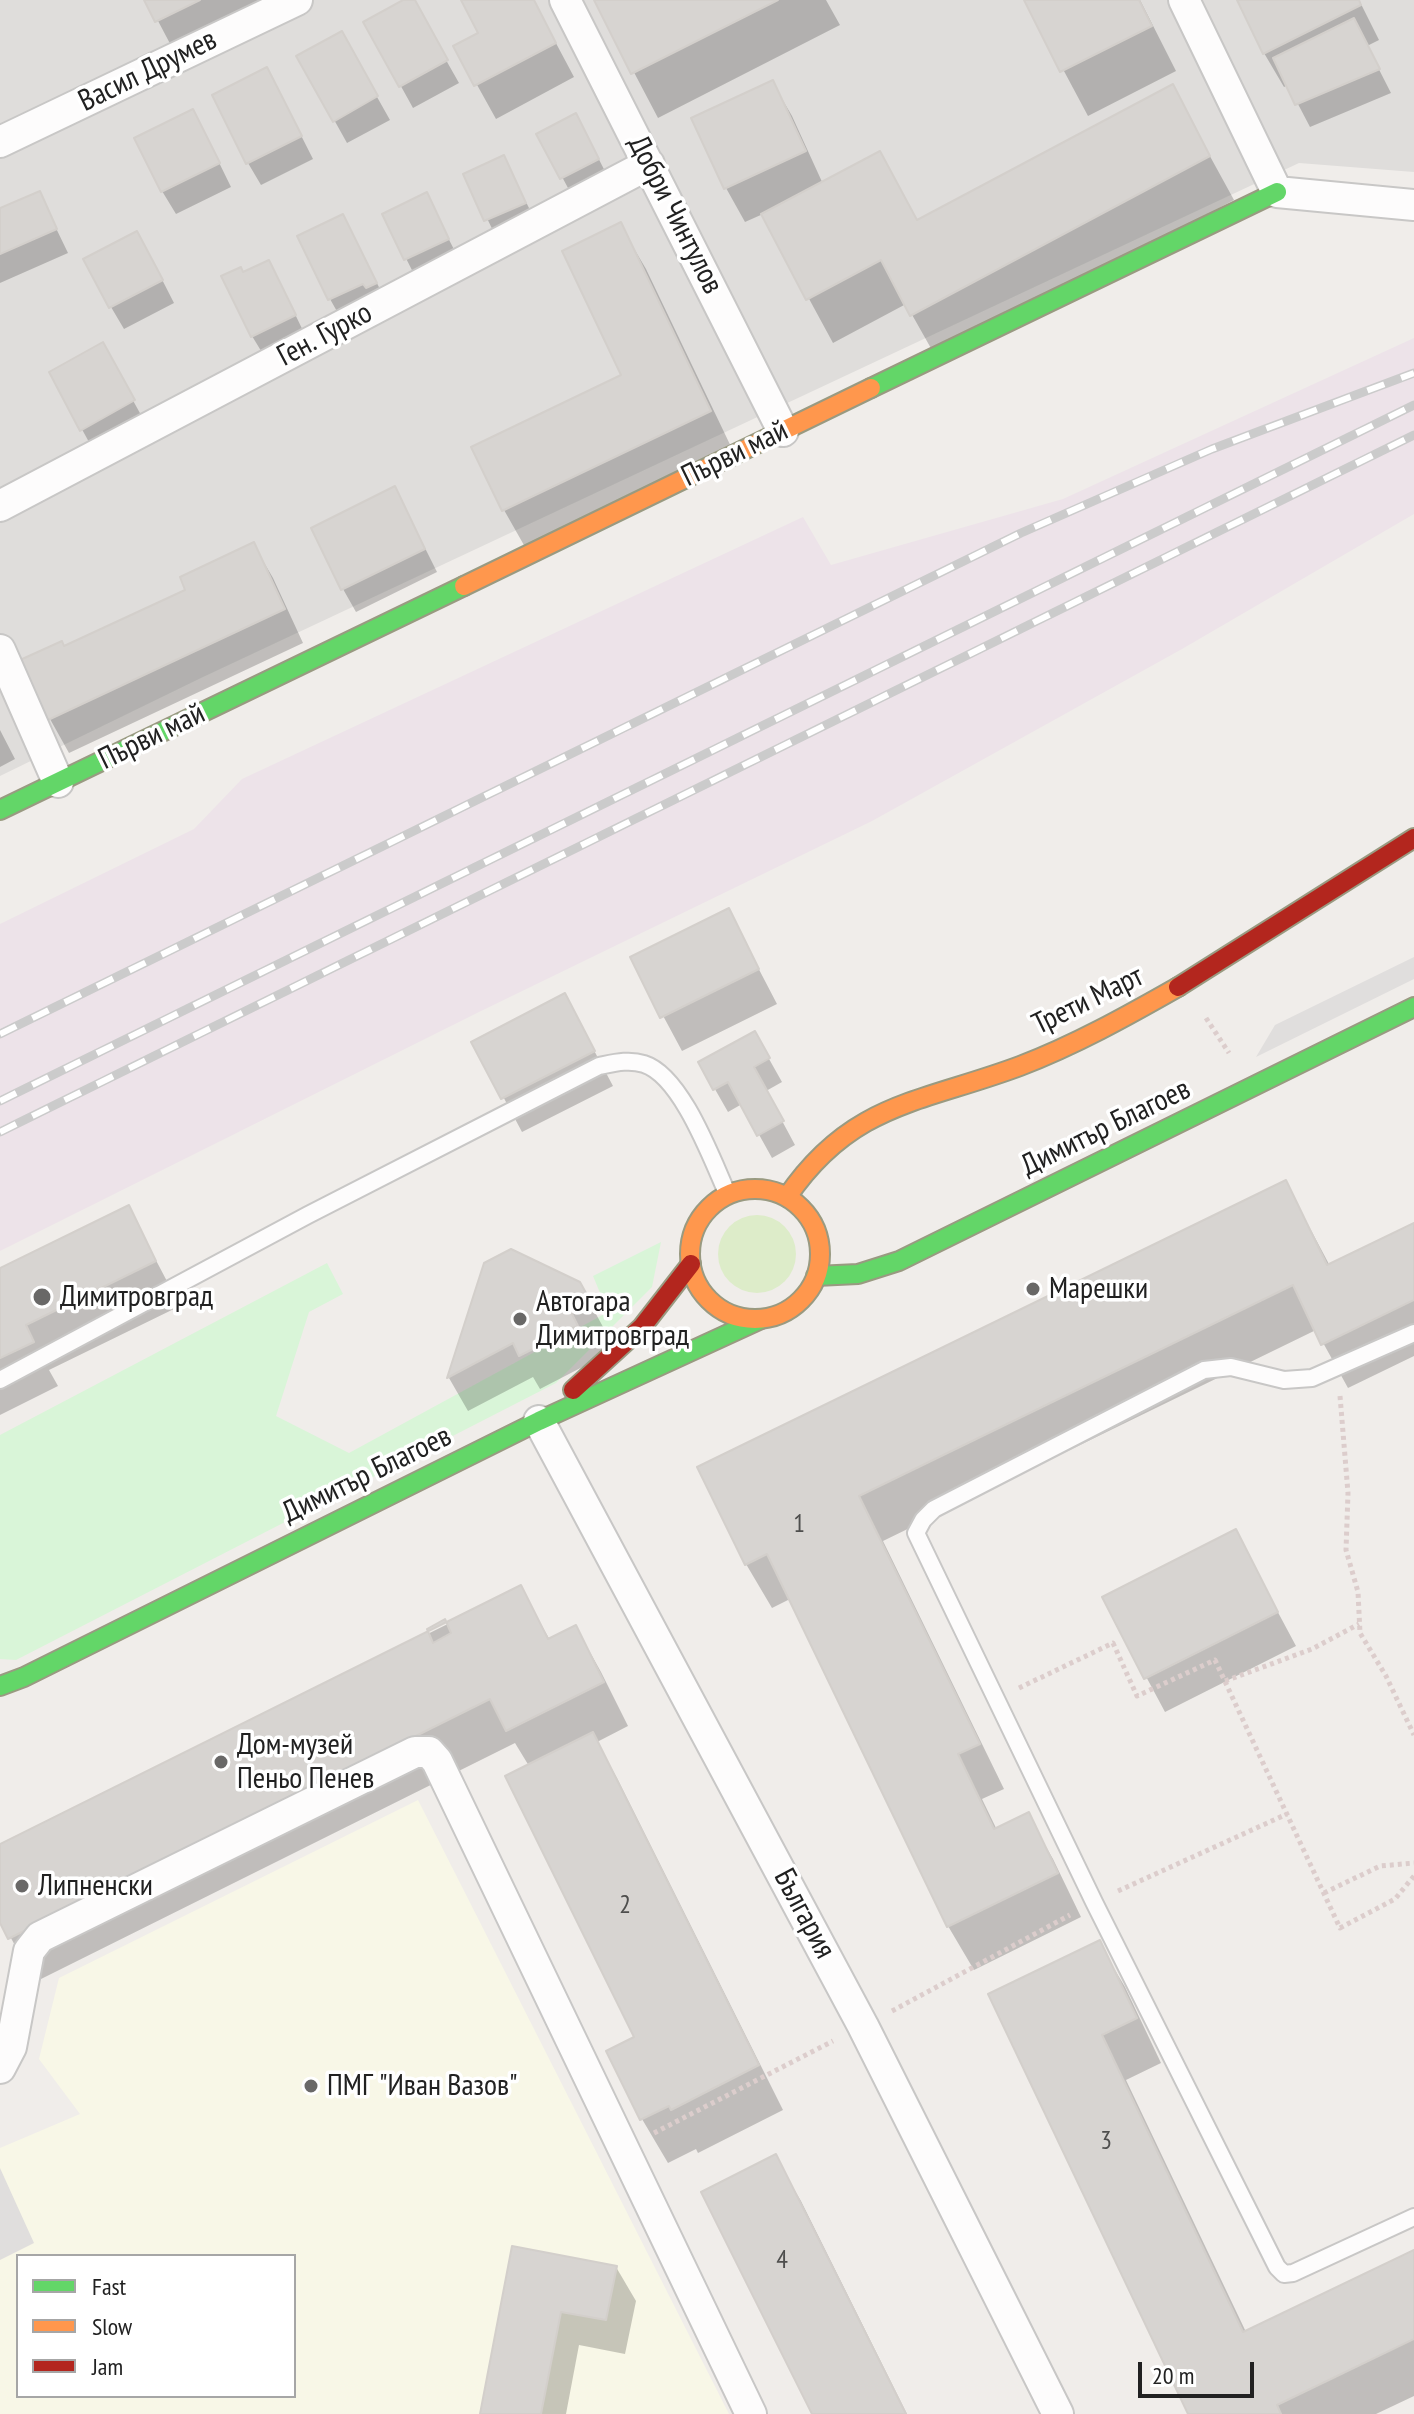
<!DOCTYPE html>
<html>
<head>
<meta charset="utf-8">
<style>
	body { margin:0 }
	#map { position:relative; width:1414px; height:2414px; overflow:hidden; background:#f0edea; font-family:"PT Sans Narrow",sans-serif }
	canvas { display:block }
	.legend { position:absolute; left:16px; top:2254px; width:280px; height:144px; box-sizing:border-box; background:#fff; border:2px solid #a6a6a6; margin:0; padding:10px 14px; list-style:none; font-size:24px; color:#212121 }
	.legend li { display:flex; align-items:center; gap:16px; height:40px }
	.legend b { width:40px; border:2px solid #a6a6a6 }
	.scale { position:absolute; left:1138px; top:2362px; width:116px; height:36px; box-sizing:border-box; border:4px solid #212121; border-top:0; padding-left:10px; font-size:24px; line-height:28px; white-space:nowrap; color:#212121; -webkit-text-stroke:6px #fff; paint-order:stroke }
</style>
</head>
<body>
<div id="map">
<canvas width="1414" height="2414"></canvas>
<ul class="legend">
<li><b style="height:10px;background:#63d668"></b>Fast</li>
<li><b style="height:10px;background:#ff974d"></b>Slow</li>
<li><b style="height:10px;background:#b3261e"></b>Jam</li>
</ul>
<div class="scale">20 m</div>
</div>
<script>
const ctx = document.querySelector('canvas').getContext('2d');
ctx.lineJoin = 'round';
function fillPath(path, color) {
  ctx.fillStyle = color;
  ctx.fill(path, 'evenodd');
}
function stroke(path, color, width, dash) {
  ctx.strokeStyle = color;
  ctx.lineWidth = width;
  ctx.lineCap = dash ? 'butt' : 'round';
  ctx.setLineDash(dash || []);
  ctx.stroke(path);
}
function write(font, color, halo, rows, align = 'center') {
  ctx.font = font + ' "PT Sans Narrow",sans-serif';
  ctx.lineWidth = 7;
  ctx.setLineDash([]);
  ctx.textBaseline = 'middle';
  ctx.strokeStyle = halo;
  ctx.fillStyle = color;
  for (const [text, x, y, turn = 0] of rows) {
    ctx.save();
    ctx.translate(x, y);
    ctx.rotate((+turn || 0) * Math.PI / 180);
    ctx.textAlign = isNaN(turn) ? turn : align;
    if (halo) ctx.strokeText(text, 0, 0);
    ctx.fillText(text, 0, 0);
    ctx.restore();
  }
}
fillPath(new Path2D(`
	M0 0H1414V172L1299 163 201 678 0 776Z`), '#dfdddb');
fillPath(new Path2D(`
	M1414 338V514L1182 649 872 821 479 1012 0 1251V924L194 829 242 779 803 517 831 565 1063 499Z`), '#ede3e9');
fillPath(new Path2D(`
	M418 1800 729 2414H0V2148L80 2114 39 2059 59 1978ZM18 2256H294V2396H18Z`), '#f8f7e7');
fillPath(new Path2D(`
	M718 1254a39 39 0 1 1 78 0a39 39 0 1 1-78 0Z`), '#ddecc9');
fillPath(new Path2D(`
	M661 1242 652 1287 556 1383 16 1660 0 1659V1435L327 1263 343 1294 309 1312 276 1416 349 1453 608 1312 593 1276Z`), '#d9f5d8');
fillPath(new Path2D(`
	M1414 957V979L1256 1057 1275 1025Z
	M0 2168 34 2243 0 2260Z`), '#e0dedd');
fillPath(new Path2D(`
	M147 0H289L176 55Z
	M407 0H412L459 83 413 108 366 23Z
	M464 0H533L574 77 496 119 456 47 481 33Z
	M596 0H826L840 25 658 118Z
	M1026 0H1140L1176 71 1088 116Z
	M1240 0H1359L1379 40 1367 46 1391 93 1310 127 1288 85 1284 87 1264 53Z
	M341 33 390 120 347 143 299 57Z
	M772 82 792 116 823 184 918 222 1172 87 1234 200 937 359 906 304 833 343 763 214 745 222 726 188 693 119Z
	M279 92 313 159 261 185 248 163Z
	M205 134 231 187 176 214 162 191Z
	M539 134 588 138 611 183 575 201Z
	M504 158 538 226 499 243 466 175Z
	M39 193 68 253 0 283V210Z
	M426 195 461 263 418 282 384 215Z
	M343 216 389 307 343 322 330 299Z
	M620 225 646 269 735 455 529 554 504 510 624 376Z
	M150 256 174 303 124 329 111 307Z
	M243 274 281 285 307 339 266 359 252 336Z
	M115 368 146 424 95 453 51 373Z
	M407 512 437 572 356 612 343 589Z
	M253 544 273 578 303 643 69 753 50 719 64 649 188 591Z
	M0 730 15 759 0 767Z
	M728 910 777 1004 682 1051 632 958Z
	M565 996 613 1086 522 1132 474 1042Z
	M755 1034 782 1082 766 1091 795 1145 772 1158 742 1104 728 1112 700 1063Z
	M1286 1183 1330 1266 1414 1225V1356L1348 1388 1316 1330 883 1541 1004 1789 982 1799 997 1830 1028 1815 1053 1859 1081 1917 974 1970 948 1926 790 1599 772 1608 746 1564Z
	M128 1207 180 1306 49 1370 58 1386 0 1415V1270Z
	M486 1264 579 1283 608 1336 596 1360 540 1389 533 1377 468 1411 449 1378Z
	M1235 1532 1296 1646 1165 1712 1104 1598Z
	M520 1588 550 1640 576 1627 601 1672 628 1726 597 1742 617 1778 783 2110 698 2153 696 2149 668 2163 642 2119 637 2037 529 1766 515 1743 35 1982 0 1918V1847Z
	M1099 1943 1125 1987 1161 2063 1126 2080 1246 2332 1414 2252V2396L1376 2414H1190L990 1995Z
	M775 2157 801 2201 907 2414H814Z
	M514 2248 616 2267 636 2301 625 2354 579 2345 566 2414H482Z`), '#0003');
const building = new Path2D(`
	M144 0H200L155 22Z
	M403 0H415L448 60 399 87 363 22Z
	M461 0H534L556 43 474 86 453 46 478 33Z
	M594 0H778L631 74Z
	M1024 0H1139L1152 26 1060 72Z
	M1237 0H1359L1361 5 1263 54Z
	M1354 18 1380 69 1295 105 1273 58Z
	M342 31 378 96 333 122 296 56Z
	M267 67 302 136 246 164 212 95Z
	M773 80 806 151 724 189 691 118Z
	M1173 84 1210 156 910 316 881 260 806 300 761 214 880 151 917 220Z
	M193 109 220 163 161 192 134 138Z
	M576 113 599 159 560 179 536 134Z
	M504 155 526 203 484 221 463 174Z
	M40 191 57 229 0 254V208Z
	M427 192 449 239 404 260 382 214Z
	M343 214 377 283 366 288 363 284 328 300 297 236Z
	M621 222 711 411 502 511 471 447 621 375 562 251Z
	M137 231 163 280 109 308 83 259Z
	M269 260 296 315 251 337 221 276 241 267 243 272Z
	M103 342 135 400 80 431 49 372Z
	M395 486 425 549 341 590 311 528Z
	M254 542 285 609 48 720 20 660 62 641 64 646 185 590 180 577Z
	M729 908 759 969 660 1018 630 957Z
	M565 993 595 1051 501 1099 471 1042Z
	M755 1031 770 1058 754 1067 784 1121 757 1136 728 1082 713 1090 698 1062Z
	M1286 1180 1327 1265 1414 1223V1300L1321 1345 1293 1285 859 1496 980 1744 958 1754 994 1829 1029 1812 1058 1873 947 1927 767 1554 745 1565 697 1467Z
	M129 1205 156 1261 26 1325 34 1342 0 1358V1268Z
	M511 1249 580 1282 591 1302 571 1312 578 1326 519 1356 513 1343 447 1378 484 1263Z
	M1236 1529 1278 1612 1144 1679 1102 1597Z
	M521 1585 548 1639 576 1625 604 1682 506 1731 490 1699 8 1939 0 1923V1844Z
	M445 1619 451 1633 433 1643 427 1629Z
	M593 1732 759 2065 671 2110 669 2106 640 2120 606 2051 634 2037 505 1776Z
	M1100 1940 1137 2018 1102 2035 1243 2332 1414 2250V2339L1277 2405 1281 2414H1188L988 1994Z
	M776 2154 906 2414H812L701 2192Z
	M512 2246 617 2266 606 2320 561 2312 541 2414H480Z`);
fillPath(building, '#d7d4d1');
stroke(building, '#d3cfcb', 2);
const lane = new Path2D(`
	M1414 1333 1312 1378 1284 1380 1231 1367 1204 1370 934 1509 923 1520 916 1533 1094 1902 1277 2267 1284 2274 1293 2273 1414 2217
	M0 1380 308 1215 599 1066C614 1063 629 1059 644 1064 682 1076 712 1160 728 1195`);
const street = new Path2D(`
	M565 0 783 431
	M1184 0 1277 192 1414 205
	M0 142 297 0
	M0 506 649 164
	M0 650 58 782
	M539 1421 863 2026 1058 2414
	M0 2068 11 2047 29 1951 40 1937 415 1752H429L437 1761 751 2414`);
const fast = new Path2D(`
	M871 388 1277 192
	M0 810 464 586
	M816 1276 858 1274 899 1261 1414 1007
	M0 1686 24 1677 539 1421 761 1319`);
const slow = new Path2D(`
	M464 586 871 388
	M690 1254a65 65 0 1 1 130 0a65 65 0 1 1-130 0Z
	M787 1197C852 1102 921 1103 1020 1066 1075 1045 1127 1016 1178 987`);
const jam = new Path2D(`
	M1178 987 1414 838
	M573 1390 642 1327 691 1264`);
stroke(lane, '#c8c7c6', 20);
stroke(street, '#c8c7c6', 34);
stroke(fast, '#999a81', 22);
stroke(slow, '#999a81', 22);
stroke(jam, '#999a81', 22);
stroke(new Path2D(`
	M1206 1018 1229 1053
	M1340 1396 1348 1493 1346 1550 1358 1592 1360 1633 1386 1676 1414 1735
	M1225 1681 1312 1649 1359 1624
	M1019 1688 1113 1643 1137 1696 1215 1660 1340 1928 1395 1899 1414 1876
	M1118 1891 1287 1814
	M1324 1893 1380 1866 1414 1863
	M892 2011 1070 1915
	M654 2133 833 2041`), '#dccdcc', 5, [4, 4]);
stroke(lane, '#fdfcfc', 16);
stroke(street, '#fdfcfc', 30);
stroke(fast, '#63d668', 18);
stroke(slow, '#ff974d', 18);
stroke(jam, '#b3261e', 18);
const rail = new Path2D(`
	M0 1034 1021 533 1212 449 1414 373
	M0 1101 1414 405
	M0 1132 1414 435`);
stroke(rail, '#cbcbcb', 9);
stroke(rail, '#fff', 6, [18]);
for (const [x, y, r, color] of [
	[1033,1289,8,"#696867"],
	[42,1297,10,"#696867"],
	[520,1319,8,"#696867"],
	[221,1762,8,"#696867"],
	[22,1886,8,"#696867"],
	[311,2086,8,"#696867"]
]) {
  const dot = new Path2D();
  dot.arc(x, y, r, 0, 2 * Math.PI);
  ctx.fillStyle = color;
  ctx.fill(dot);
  stroke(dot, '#fff', 3);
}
write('26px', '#4e4e4d', null, [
	["1",799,1525],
	["2",625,1906],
	["3",1106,2142],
	["4",782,2261]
]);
write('30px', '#212121', '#fff', [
	["Васил Друмев",148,71,-26],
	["Добри Чинтулов",675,215,63],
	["Ген. Гурко",325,335,-28],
	["Първи май",735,454,-26],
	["Първи май",152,737,-26],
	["Трети Март",1088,1001,-26],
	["Димитър Благоев",1106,1128,-26],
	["Димитър Благоев",367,1475,-26],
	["България",804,1914,62]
]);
write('30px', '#212121', '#fff', [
	["Марешки",1049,1289],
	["Димитровград",60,1297],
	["Автогара",536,1302],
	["Димитровград",536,1336],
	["Дом-музей",237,1745],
	["Пеньо Пенев",237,1779],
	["Липненски",38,1886],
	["ПМГ \"Иван Вазов\"",327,2086]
], 'left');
</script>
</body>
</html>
